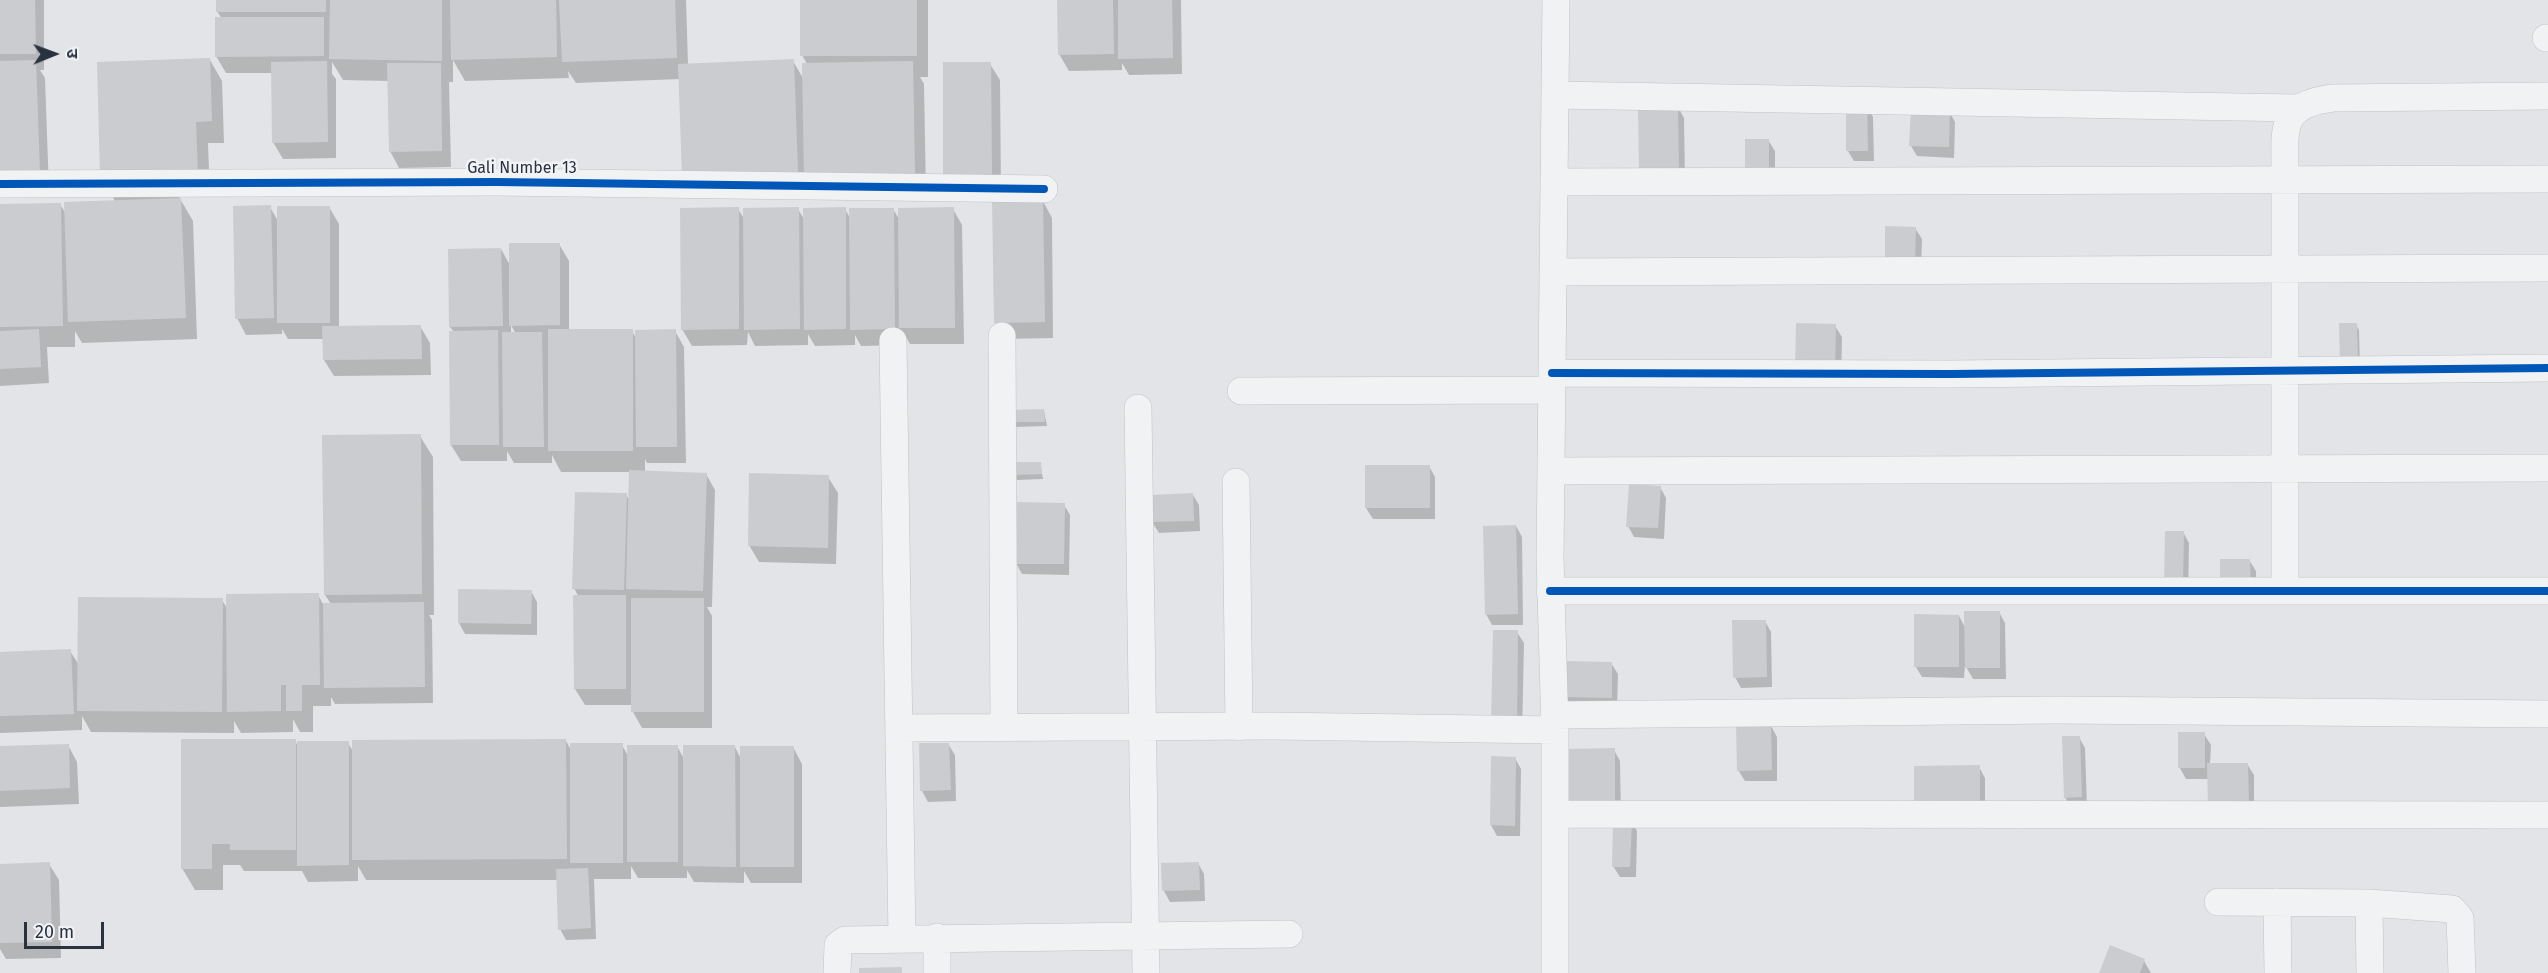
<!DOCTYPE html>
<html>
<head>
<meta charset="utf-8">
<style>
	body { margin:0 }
	#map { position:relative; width:2548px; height:973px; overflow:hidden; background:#e2e4e7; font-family:"Fira Sans","Noto Sans Devanagari",sans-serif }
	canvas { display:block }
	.north { position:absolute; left:24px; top:24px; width:60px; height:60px; -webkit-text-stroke:4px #f1f3f6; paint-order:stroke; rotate:89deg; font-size:16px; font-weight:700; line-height:24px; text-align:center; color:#2b323f }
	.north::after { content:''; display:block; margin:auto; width:21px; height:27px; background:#2b323f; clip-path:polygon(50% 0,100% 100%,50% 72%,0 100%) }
	.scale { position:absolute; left:24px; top:922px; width:80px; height:27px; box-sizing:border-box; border:3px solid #2b323f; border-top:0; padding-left:8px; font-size:18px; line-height:21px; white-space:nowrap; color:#2b323f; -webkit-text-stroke:4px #f1f3f6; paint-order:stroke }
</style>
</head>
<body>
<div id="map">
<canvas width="2548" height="973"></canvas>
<div class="north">उ</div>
<div class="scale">20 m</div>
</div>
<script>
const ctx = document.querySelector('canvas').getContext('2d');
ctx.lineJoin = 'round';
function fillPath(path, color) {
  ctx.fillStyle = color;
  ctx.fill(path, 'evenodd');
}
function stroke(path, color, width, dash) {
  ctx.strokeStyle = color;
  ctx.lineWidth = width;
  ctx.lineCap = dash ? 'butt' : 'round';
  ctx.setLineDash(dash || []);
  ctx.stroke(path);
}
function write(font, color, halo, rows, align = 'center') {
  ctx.font = font + ' "Fira Sans",sans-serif';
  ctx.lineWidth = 5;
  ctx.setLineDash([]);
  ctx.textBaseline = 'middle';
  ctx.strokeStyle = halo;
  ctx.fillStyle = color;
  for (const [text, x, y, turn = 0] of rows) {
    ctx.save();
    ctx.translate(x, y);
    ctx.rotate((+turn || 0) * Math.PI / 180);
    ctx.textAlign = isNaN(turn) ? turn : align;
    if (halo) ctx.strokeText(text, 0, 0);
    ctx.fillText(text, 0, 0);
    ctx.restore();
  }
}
fillPath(new Path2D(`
	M0 0H44V70H40L45 78 49 190 0 192Z
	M217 0H686L688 65 793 61 804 80 807 64 802 55V0H928V77H920L924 84 926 194 809 193 680 79 576 83 568 71 569 78 465 81 453 60V82H449L451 167 399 168 390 151 389 81 343 80 332 62V74L336 79V158L283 159 273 142V73H226L216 56 222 19 217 11Z
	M1059 0H1181L1182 74 1129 75 1122 63V70L1069 71 1059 54Z
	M210 60 222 81 224 143H208L210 196 179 197 193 221 197 339 82 343 75 331V347H47L49 383 0 386V205L60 204 66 214 115 201 101 177Z
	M990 64 1000 80 1001 190 954 191Z
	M1867 106 1873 117 1874 161H1854L1848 151Z
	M1678 107 1684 118 1685 183H1647Z
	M1949 111 1955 122 1954 158 1917 156 1911 146Z
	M1768 140 1775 151V183H1753Z
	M1043 201 1052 218 1053 338 1004 339 995 322Z
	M270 207 278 221 329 207 339 224V328L420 326 430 343 431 375 334 376 324 360V339H288L282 329V334L246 335 237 318Z
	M738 209 745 220 798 209 805 221 845 209 850 218 893 209 899 219 953 209 962 225 964 344H910L904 334V345L861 346 855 335V345L815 346 808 334V345L755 346 748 332 747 345 692 346 682 329Z
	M1915 228 1922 239 1921 273 1893 272Z
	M559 244 569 261V331H632L636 338 675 331 684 347 686 463H647L645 459V472L706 474 715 490 712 607H707L712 616V728H642L633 712V705H585L575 689 578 596 574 588 626 494 630 502 631 472H561L552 455V463H514L507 451V461H461L451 445 454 332 450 327 501 249 511 267ZM511 325 516 334H511Z
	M2356 325 2359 330 2360 369 2342 364Z
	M1835 326 1842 337 1841 381 1803 380Z
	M1012 411H1044L1047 426 1015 427Z
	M420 436 433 457 434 615H429L432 620 433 703 335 704 331 697V706H313V732H300L293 719V732L241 733 234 721V733L91 732 82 716V730L0 733V653L70 651 79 665 222 600 227 608 318 595 323 604H331L325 595Z
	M1040 463 1043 479 1017 480 1015 475Z
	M1429 466 1435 477V519H1373L1366 508Z
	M828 477 838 493 836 564 759 562 749 545Z
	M1660 487 1666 498 1664 539 1634 537 1628 526Z
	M1193 495 1199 505 1200 531 1159 533 1152 522Z
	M1064 505 1070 515 1069 575 1022 574 1016 563Z
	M1516 526 1522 537 1523 625H1492L1486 614Z
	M2183 532 2189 543 2188 595 2172 594Z
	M2249 560 2256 571V601L2221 561Z
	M531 591 537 602V635L465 634 459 623Z
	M1999 612 2005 623 2006 679H1973L1965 665 1964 678 1922 677 1916 667 1959 616 1966 629Z
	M1765 621 1771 632 1772 687 1741 688 1735 677Z
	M1517 632 1524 643 1522 736 1499 735Z
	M1611 663 1618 674 1617 708H1572L1566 697Z
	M1771 726 1777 737V781H1745L1738 770Z
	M2204 734 2211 745 2210 765 2247 764 2254 775V816L2209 779H2186L2180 768Z
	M2079 737 2085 748 2087 808H2071L2065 797Z
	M295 741 299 748 348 743 354 753 566 741 572 752 622 745 628 756 677 746 684 759 735 747 741 759 793 747 802 764V883H751L744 871V883L694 882 687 870V878H638L631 866V879H594L596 939 566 940 560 929 558 880H366L358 866V881L308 882 302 871H244L240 865H223V890H195L182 868Z
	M948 744 955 755 956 801 928 802 922 791Z
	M68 745 77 762 79 804 0 807V748Z
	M1614 750 1620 761 1621 820H1631L1637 831 1636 877H1620L1613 866Z
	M1515 758 1521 769 1520 836H1497L1491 825Z
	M1979 767 1985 778V813L1922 814Z
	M1198 863 1204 874 1205 901 1170 902 1164 891Z
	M49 864 59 880 61 958 6 959 0 949V865Z
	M2144 961 2151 973H2101Z`), '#0003');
fillPath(new Path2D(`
	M0 0H35L36 54H0Z
	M216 0H326V12H216Z
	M330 0H442V61L329 59Z
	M450 0H556L557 57 451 60Z
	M559 0H675L677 58 562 62Z
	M800 0H917V56H800Z
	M1057 0H1113L1114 54 1058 55Z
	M1118 0H1172L1173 58 1118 59Z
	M215 17H324V56L215 57Z
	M210 58 212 121 196 122 198 175 100 178 97 62Z
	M794 59 798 172 682 176 678 64Z
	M36 60 40 174 0 176V61Z
	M327 61 328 142 272 143 271 62Z
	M913 61 915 173 804 175 802 63Z
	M943 62H991L992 174 943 175Z
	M387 63H441L442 151 389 152Z
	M1867 104 1868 151H1846V105Z
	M1678 105 1679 173H1639L1638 106Z
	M1911 108 1950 110 1949 147 1909 146Z
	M1745 139H1769V172H1745Z
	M181 198 186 318 68 322 64 202Z
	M992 200H1043L1045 322 994 323Z
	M61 203 63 326 0 327V204Z
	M271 205 274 318 235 319 233 206Z
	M277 206H330V323H277Z
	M739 207V329L681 330 680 208Z
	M799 207 800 329 744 330 743 208Z
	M846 207V329L804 330 803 208Z
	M954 207 955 328H899L898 208Z
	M849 208H894L895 329 850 330Z
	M1885 226 1916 227 1915 263 1885 262Z
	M509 243H560V325L509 326Z
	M501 248 503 326 449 327 448 249Z
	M1796 323 1836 324 1835 370 1795 369Z
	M2339 323H2357L2358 365H2340Z
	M421 325 422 359 323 360 322 326Z
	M39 329 41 367 0 369V331Z
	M548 329H633V451H548Z
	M676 329 677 447H636L635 330Z
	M498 330 499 445H450L449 331Z
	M502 332H542L544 447H503Z
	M1044 409 1045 422H1010V410Z
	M421 434 422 594 324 595 322 435Z
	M1012 462H1041L1042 474 1013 475Z
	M1365 465H1430V508H1365Z
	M629 470 707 473 703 591 626 589Z
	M749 473 829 475 828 548 748 546Z
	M1629 484 1661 486 1658 528 1626 527Z
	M575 492 627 493 624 590 572 589Z
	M1193 493 1194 521 1151 522 1150 495Z
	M1015 502 1065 503 1064 564H1015Z
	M1516 525 1518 614 1485 615 1483 526Z
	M2165 531H2184L2183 584H2164Z
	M2220 559H2250L2251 591H2220Z
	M458 589 532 590 531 624 458 623Z
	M319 593 320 685H302V711H286V685H281V711L227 712 226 594Z
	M573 595H626V689H574Z
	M78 597 223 598 222 712 77 711Z
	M631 598H704V712H631Z
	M424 602 425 687 324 688 323 603Z
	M1964 611H2000V668H1965Z
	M1914 614 1959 615V667H1914Z
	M1732 620H1766L1767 677 1733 678Z
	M1493 630H1518L1517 725 1491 724Z
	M71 649 74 714 0 716V652Z
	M1565 661 1612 662V698L1564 697Z
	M1736 725H1771L1772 770 1737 771Z
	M2178 732H2205V768H2178Z
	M2062 736H2080L2082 797 2064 798Z
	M181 739H296V850H230V844H212V869H181Z
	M566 739 567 859 352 860V740Z
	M297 741H349V865L297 866Z
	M570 743H623V863H570Z
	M919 743H949L951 790 920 791Z
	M69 744 70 788 0 791V746Z
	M627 745H678V862H627Z
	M683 745H735L736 867 683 866Z
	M740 746H794V867H740Z
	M1615 748V808L1564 809 1563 749Z
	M1491 756 1516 757 1515 826 1490 825Z
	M2207 763H2248L2249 805 2208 806Z
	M1980 765V803H1914V766Z
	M1613 818 1632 819 1630 867H1612Z
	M50 862 52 942 0 943V864Z
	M1199 862 1200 890 1162 891 1161 863Z
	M588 868 591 928 558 930 556 869Z
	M2110 945 2145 959 2140 973H2099Z
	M902 967V973H859V968Z`), '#cbcccf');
const minor = new Path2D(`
	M2546 38H2548
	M1556 95 2296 108
	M1554 182 2548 179
	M0 184 496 182 1044 189
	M1553 272 2548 268
	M1002 336 1004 727
	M893 341 902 938
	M1552 373 1950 374 2548 368
	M1241 391 1552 390
	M1138 408 1146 973
	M1551 471 2548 468
	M1236 482 1239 727
	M1550 591H2548
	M2285 591V180C2286 133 2275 105 2333 98L2548 96
	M1554 715 2056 710 2548 714
	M899 728 1272 726 1555 730
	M1555 814 2548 815
	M2218 902 2369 903 2452 909 2460 918 2462 973
	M2277 902 2278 973
	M2369 903 2370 973
	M937 937V973
	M837 973 838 945 845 940 1289 934
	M1555 973V730L1550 558 1556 0`);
stroke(minor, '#c1c2c5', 28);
stroke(minor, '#f1f2f4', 27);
stroke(new Path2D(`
	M0 184 496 182 1044 189
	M1552 373 1950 374 2548 368
	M1550 591H2548`), '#0057b8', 8);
write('16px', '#2b323f', '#f1f3f6', [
	["Gali Number 13",522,169]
]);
</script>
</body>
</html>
